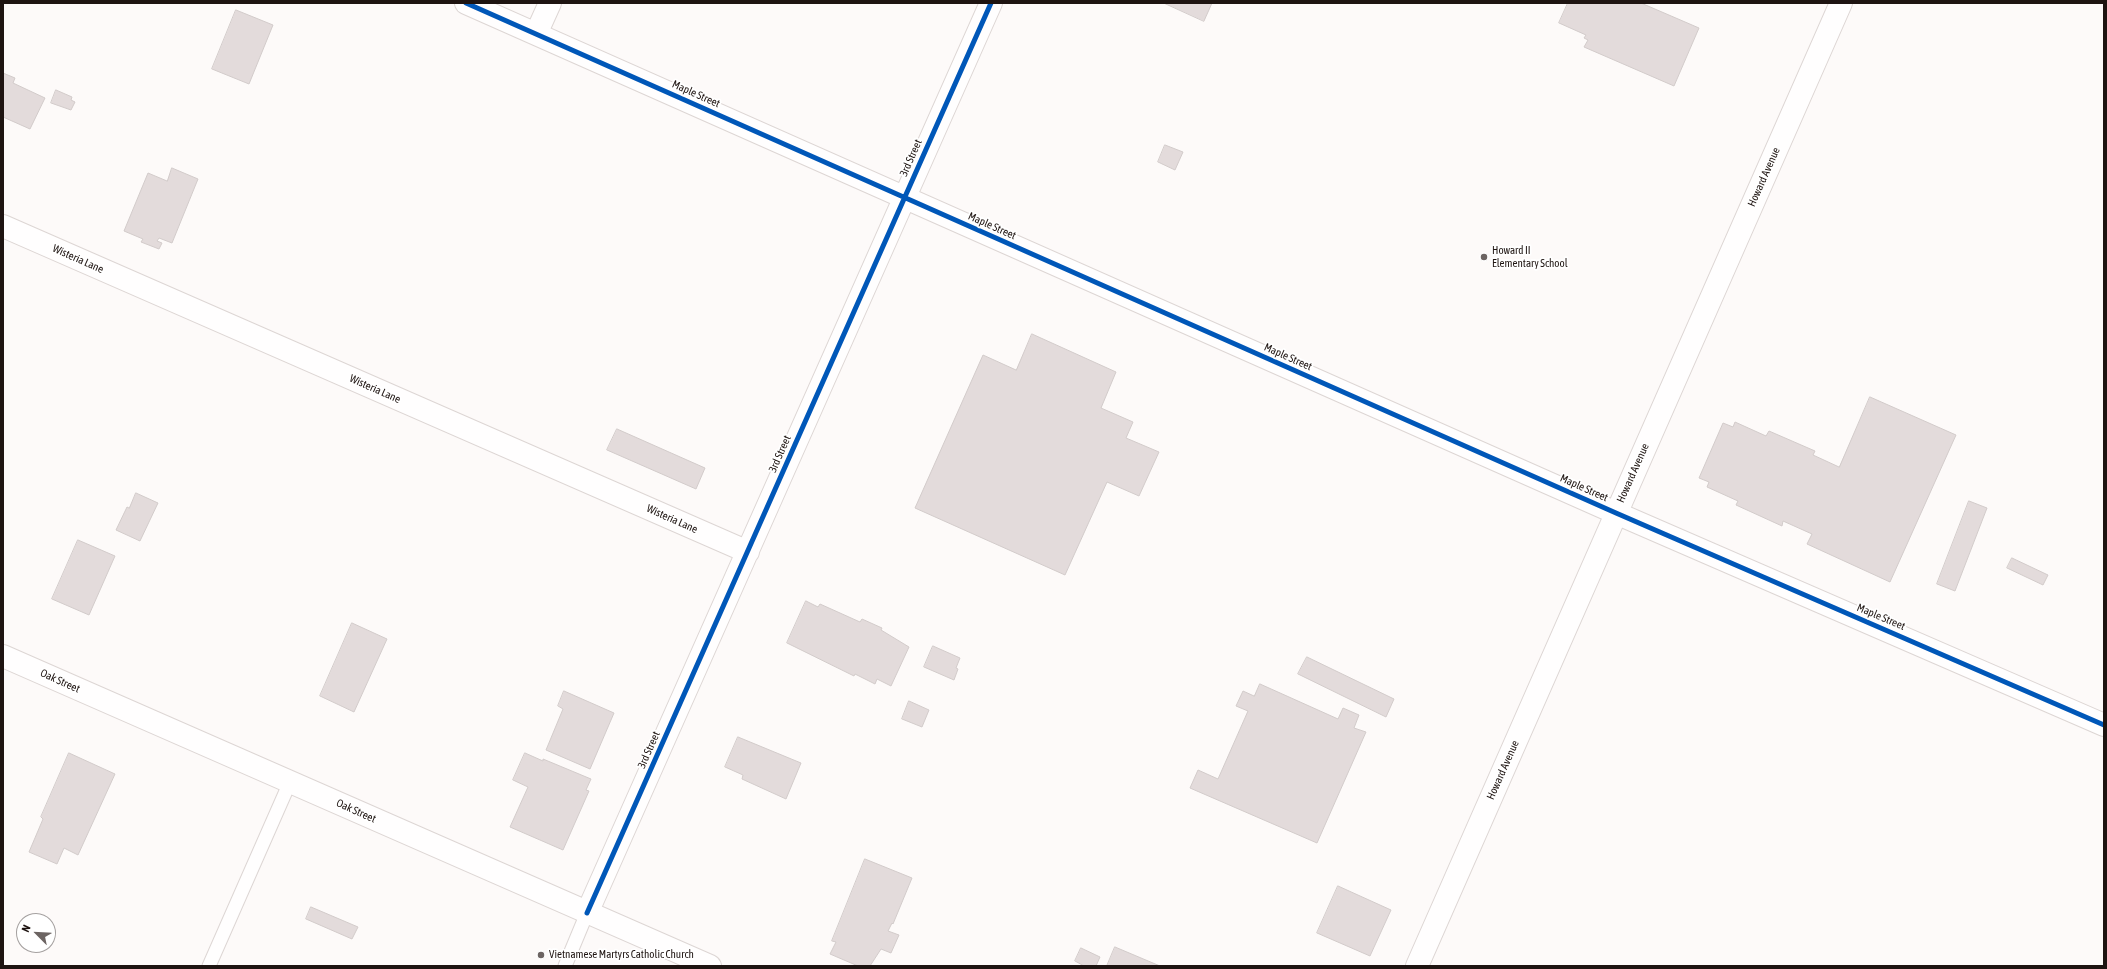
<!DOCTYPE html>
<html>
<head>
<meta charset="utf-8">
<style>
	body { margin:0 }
	#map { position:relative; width:2107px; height:969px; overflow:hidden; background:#fdfaf9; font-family:"Asap Condensed",sans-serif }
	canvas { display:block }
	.frame { position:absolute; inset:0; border:4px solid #1e1411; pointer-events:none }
	.north { position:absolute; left:16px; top:913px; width:40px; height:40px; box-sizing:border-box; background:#fff; border:1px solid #a5a1a0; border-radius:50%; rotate:294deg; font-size:11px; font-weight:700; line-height:16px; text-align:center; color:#1e1411 }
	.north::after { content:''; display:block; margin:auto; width:14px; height:18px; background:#6c6462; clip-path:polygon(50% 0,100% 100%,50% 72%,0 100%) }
</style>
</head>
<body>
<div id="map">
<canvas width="2107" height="969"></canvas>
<div class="frame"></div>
<div class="north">N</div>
</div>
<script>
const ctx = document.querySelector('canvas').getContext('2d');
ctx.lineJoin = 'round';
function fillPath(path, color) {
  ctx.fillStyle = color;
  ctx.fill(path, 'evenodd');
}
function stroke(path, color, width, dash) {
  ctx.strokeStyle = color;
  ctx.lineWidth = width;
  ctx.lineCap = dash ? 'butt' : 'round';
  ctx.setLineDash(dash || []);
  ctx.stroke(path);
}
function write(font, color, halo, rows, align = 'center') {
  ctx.font = font + ' "Asap Condensed",sans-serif';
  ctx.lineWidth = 3.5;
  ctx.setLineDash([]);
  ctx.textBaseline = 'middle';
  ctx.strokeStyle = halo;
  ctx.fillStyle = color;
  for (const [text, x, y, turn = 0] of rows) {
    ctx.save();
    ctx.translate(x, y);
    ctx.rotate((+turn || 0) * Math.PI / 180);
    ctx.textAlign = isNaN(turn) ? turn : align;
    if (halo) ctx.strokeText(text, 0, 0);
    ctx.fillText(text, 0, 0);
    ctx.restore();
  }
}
const building = new Path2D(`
	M1164 3H1212L1204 21Z
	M1568 3H1641L1699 28 1674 86 1584 47 1588 40 1584 38 1586 35 1559 23Z
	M236 10 273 25 249 84 212 69Z
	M3 73 15 78 13 83 45 98 30 129 3 117Z
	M56 90 72 97 71 100 75 102 71 110 51 103Z
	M1165 145 1183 152 1175 170 1158 162Z
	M172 168 198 179 172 243 159 238 157 241 162 243 159 249 141 242 143 239 124 231 148 173 167 181Z
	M1032 334 1116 372 1101 408 1133 422 1126 438 1159 452 1139 496 1107 482 1065 575 915 508 983 355 1016 370Z
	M1870 397 1956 435 1890 582 1807 544 1812 534 1783 521 1782 526 1736 505 1738 501 1707 487 1709 482 1699 478 1723 423 1733 427 1735 422 1766 436 1769 431 1815 451 1813 455 1839 467Z
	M617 429 705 468 696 489 607 450Z
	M136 493 158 503 140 541 116 530 127 507 129 508Z
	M1969 501 1987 508 1955 591 1937 584Z
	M78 540 115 556 89 615 52 599Z
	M2012 558 2048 575 2043 585 2007 568Z
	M806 601 818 607 820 604 860 622 862 619 882 628 881 630 909 647 891 686 877 679 875 684 855 674 854 676 787 643Z
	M352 623 387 639 354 712 320 696Z
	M933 646 960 658 956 668 958 669 954 680 924 667Z
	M1307 657 1394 699 1386 717 1298 674Z
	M1260 684 1338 719 1343 708 1359 715 1354 728 1366 732 1317 843 1190 788 1198 770 1218 779 1248 711 1236 706 1243 691 1254 696Z
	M564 691 614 713 590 769 546 750 563 709 558 706Z
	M909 701 929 710 922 727 902 719Z
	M738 737 801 763 786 799 742 779 743 775 725 767Z
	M69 753 115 774 78 855 64 848 57 864 29 852 43 819 41 817Z
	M525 753 543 761V759L591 779 586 790 589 791 563 850 510 827 528 787 513 780Z
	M865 859 912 878 893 924 892 923 888 931 899 935 891 953 881 949 870 966H858L830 954 836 942 832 941Z
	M1338 886 1391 910 1370 956 1317 933Z
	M311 907 358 927 352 939 306 919Z
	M1115 947 1160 966H1107Z
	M1081 948 1100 957 1096 966H1084L1075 961Z`);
fillPath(building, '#e3dbdb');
stroke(building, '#d2cbca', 1);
const lane = new Path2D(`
	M209 966 290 782
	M565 966 587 913`);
const street = new Path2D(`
	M466 3 1616 513 2104 725
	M536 34 550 3
	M3 226 748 552
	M587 913 991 3`);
const secondary = new Path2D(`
	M3 656 710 966
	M1417 966 1841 3`);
stroke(lane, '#ddd6d4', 15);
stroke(street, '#ddd6d4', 24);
stroke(secondary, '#ddd6d4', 24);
stroke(lane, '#fffefe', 13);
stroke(street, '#fffefe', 22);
stroke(secondary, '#fffefe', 22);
stroke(new Path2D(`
	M466 3 1616 513 2104 725
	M587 913 991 3`), '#0057b8', 5);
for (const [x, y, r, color] of [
	[1484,257,4,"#6c6462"],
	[541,955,4,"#6c6462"]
]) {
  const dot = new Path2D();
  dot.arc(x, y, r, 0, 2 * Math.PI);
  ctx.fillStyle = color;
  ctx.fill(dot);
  stroke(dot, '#fff', 1.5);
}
write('11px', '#1e1411', '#fff', [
	["Maple Street",696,94,24],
	["3rd Street",911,158,-66],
	["Howard Avenue",1764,177,-66],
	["Maple Street",992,226,24],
	["Wisteria Lane",78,259,24],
	["Maple Street",1288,357,24],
	["Wisteria Lane",375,389,24],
	["3rd Street",780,454,-66],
	["Howard Avenue",1633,473,-66],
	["Maple Street",1584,488,24],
	["Wisteria Lane",672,519,24],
	["Maple Street",1881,617,23],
	["Oak Street",60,681,24],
	["3rd Street",649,750,-66],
	["Howard Avenue",1503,770,-66],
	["Oak Street",356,811,24]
]);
write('11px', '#1e1411', '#fff', [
	["Howard II",1492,251],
	["Elementary School",1492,264],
	["Vietnamese Martyrs Catholic Church",549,955]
], 'left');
</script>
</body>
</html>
